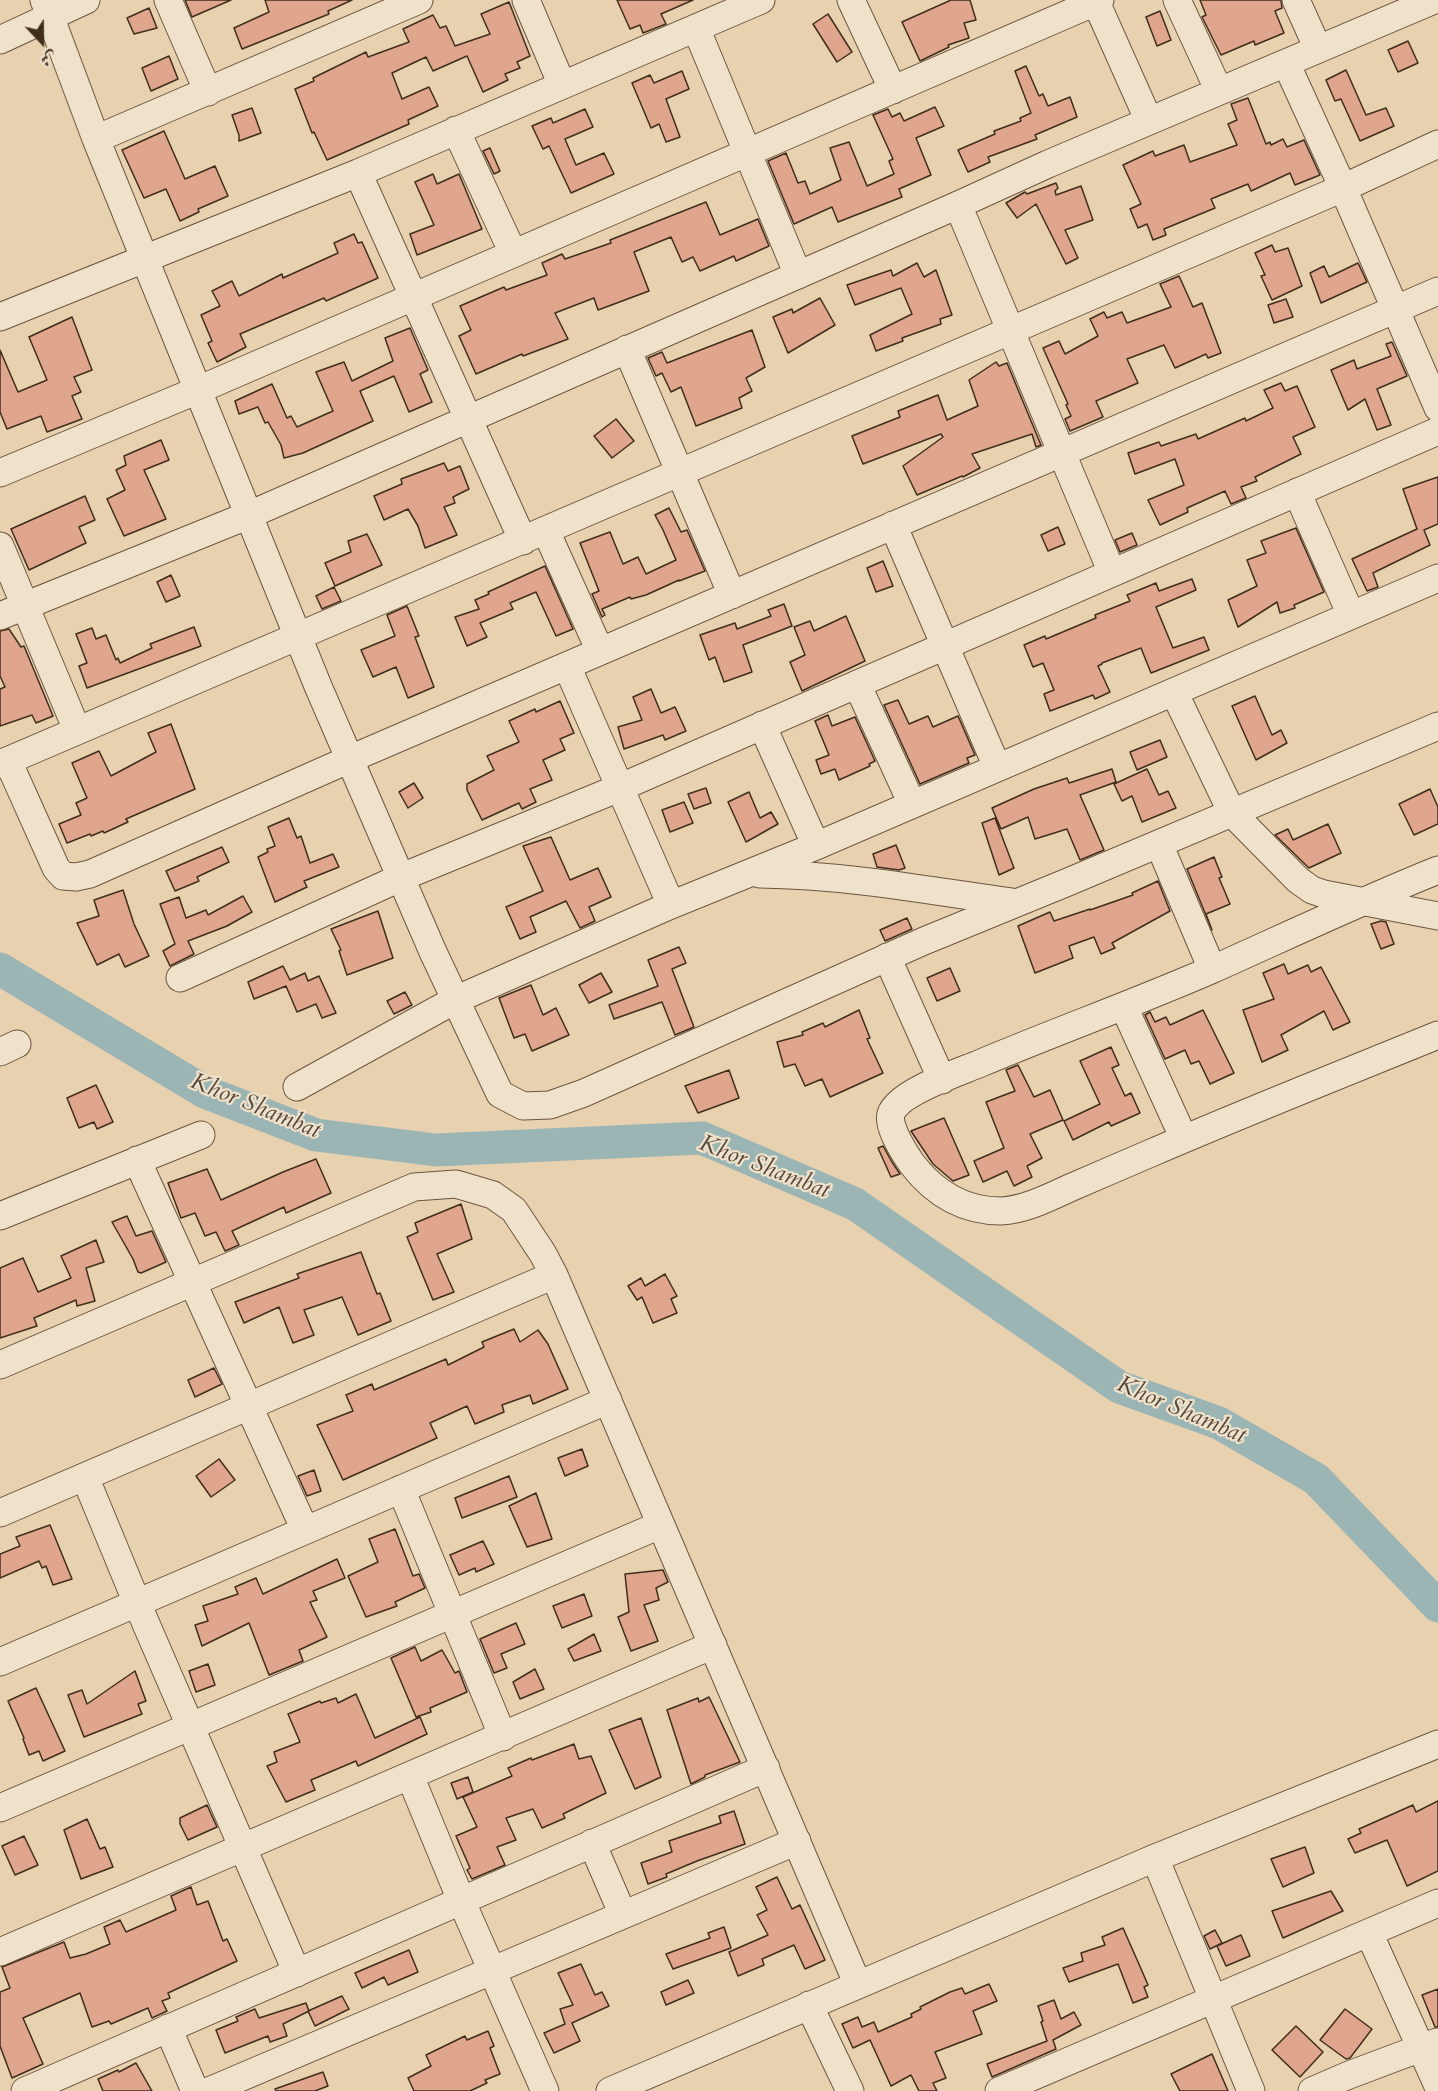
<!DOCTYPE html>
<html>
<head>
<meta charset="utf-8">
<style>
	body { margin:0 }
	#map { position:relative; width:1438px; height:2091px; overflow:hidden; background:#e8d1af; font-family:Cardo,Amiri,serif }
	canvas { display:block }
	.north { position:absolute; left:12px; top:12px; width:60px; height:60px; -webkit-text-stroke:4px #f0e1cb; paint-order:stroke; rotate:158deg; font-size:16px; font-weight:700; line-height:24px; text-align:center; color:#412d1c }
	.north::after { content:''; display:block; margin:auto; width:21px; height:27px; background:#412d1c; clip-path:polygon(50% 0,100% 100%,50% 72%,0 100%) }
</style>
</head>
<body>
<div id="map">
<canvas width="1438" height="2091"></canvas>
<div class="north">ش</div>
</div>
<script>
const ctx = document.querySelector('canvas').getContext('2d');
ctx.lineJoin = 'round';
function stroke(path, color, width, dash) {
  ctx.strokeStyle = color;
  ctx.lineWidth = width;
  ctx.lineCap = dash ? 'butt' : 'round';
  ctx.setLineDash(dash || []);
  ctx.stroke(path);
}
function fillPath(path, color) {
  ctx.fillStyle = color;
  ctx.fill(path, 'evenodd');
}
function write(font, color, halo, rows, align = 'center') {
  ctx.font = font + ' Cardo,serif';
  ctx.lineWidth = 4.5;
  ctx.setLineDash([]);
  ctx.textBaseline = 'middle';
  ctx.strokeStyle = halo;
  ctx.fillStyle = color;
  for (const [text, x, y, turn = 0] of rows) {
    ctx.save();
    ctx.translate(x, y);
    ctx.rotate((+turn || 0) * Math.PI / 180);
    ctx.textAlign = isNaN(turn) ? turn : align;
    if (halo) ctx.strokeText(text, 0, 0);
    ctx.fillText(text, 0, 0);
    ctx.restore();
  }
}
stroke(new Path2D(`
	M0 969 205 1092 316 1135 436 1150 702 1138 855 1204 1119 1387 1219 1423 1316 1479 1438 1606`), '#9bb5b5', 33);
const building = new Path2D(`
	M185 0H231L192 17Z
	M265 0H352L328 11 329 14 242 49 234 28 269 12Z
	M617 0H693L661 14 666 24 643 33 640 25 630 29Z
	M951 0H970L976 20 964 23 969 38 948 45 949 47 920 61 902 22Z
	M1200 0H1281L1282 8 1275 11 1284 33 1255 45 1254 41 1221 55 1202 17 1206 15Z
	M509 2 530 56 517 62 520 68 505 74 508 80 483 92 467 56 433 71 426 57 392 73 402 99 429 87 438 106 408 120 409 124 327 160 314 132 312 133 295 89 314 81 313 78 366 52 368 57 409 42 403 29 433 15 440 28 446 26 455 46 490 34 481 14Z
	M149 8 157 28 134 34 127 18Z
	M1160 11 1171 40 1157 46 1146 17Z
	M828 14 852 52 837 62 813 24Z
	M1408 41 1418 63 1398 72 1388 50Z
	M169 56 178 79 151 91 142 68Z
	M1026 66 1039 96 1043 94 1048 106 1070 97 1077 117 1035 135 1037 139 988 157 990 162 968 172 958 150 995 134 994 131 1021 121 1020 118 1031 113 1015 71Z
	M1346 70 1366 115 1386 108 1394 126 1360 141 1341 99 1335 101 1326 80Z
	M682 71 689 89 666 99 680 137 666 142 659 124 651 128 632 83 650 75 654 83Z
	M1248 98 1266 144 1270 142 1271 145 1283 139 1287 147 1304 140 1320 175 1295 185 1290 173 1251 191 1248 184 1211 199 1215 208 1164 229 1166 235 1153 240 1147 224 1138 228 1130 209 1141 204 1123 165 1153 151 1155 156 1184 145 1190 162 1237 145 1228 124 1237 120 1231 104Z
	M935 107 944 126 916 138 931 175 899 189 902 197 838 222 832 207 794 224 768 161 786 153 798 183 805 181 810 194 841 180 830 148 849 142 867 186 894 174 889 161 893 159 873 115 888 109 892 117 900 113 904 121Z
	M252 108 261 133 239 141V135L232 115Z
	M585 109 593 127 565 139 576 165 604 153 614 174 571 193 549 146 543 149 532 126 551 118 553 123Z
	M164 131 185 179 215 166 228 196 198 209 199 212 180 221 166 189 144 198 122 150Z
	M490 148 500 171 494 174 483 151Z
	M433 174 437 184 459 174 482 229 417 255 410 234 434 225 415 182Z
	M1056 183 1058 188 1055 191 1056 195 1081 186 1093 220 1065 230 1078 258 1066 264 1036 204 1017 218 1006 203 1025 192 1027 194Z
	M706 202 720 235 758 219 769 246 736 261 734 256 700 271 693 257 682 262 671 237 634 252 649 291 598 310 594 298 555 313 568 339 523 356 522 354 476 374 459 336 471 330 460 306 504 287 506 290 547 275 542 263 562 254 565 259 611 243 610 240Z
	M354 234 358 243 362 242 378 278 326 301 324 298 240 334 246 347 217 362 208 343 212 341 201 315 220 306 212 291 232 281 239 296 282 274 283 278 338 253 334 243Z
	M1272 245 1275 252 1288 248 1302 286 1272 300 1261 276 1265 275 1255 253Z
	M917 263 924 277 936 270 952 315 940 319 941 324 902 338 903 341 876 351 870 335 912 314 901 288 855 305 847 285 891 270 893 276Z
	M1358 263 1367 282 1321 303 1310 273 1324 266 1329 277Z
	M1179 276 1193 307 1202 303 1221 353 1208 358 1206 354 1175 368 1164 345 1127 359 1138 383 1096 401 1103 417 1070 431 1065 419 1071 416 1066 405 1068 404 1043 348 1059 341 1065 354 1098 336 1090 319 1104 312 1107 318 1122 312 1127 323 1171 307 1160 284Z
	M820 298 835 325 788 353 773 317 792 309 793 313Z
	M1286 299 1293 317 1274 323 1268 305Z
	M72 317 92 370 74 377 81 392 72 396 82 419 47 432 41 416 7 429 0 412V350L18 392 47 380 29 337Z
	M410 328 428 370 420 374 432 402 409 412 394 376 360 391 373 421 303 453 284 458 281 445 268 422 265 423 258 407 239 414 235 401 272 384 287 418 291 416 297 427 333 411 316 372 344 362 352 381 393 361 385 338Z
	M752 330 765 367 746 378 752 391 739 398 742 408 696 426 681 387 671 392 662 373 656 376 648 358 662 352 667 363Z
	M1392 342 1407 376 1377 389 1391 425 1377 430 1365 399 1348 410 1331 370 1354 360 1357 369 1391 356 1386 344Z
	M996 362 999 366 1007 363 1041 445 1036 447 1032 434 972 454 980 468 963 477 962 476 917 495 903 466 943 437 941 434 863 464 852 436 900 417 898 411 938 395 947 420 978 406 969 380Z
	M1281 383 1285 391 1297 386 1315 427 1293 437 1301 454 1255 477 1257 481 1241 487 1246 498 1231 504 1225 491 1187 508 1188 512 1160 525 1148 500 1184 485 1175 459 1135 474 1128 453 1159 442 1161 446 1196 434 1198 439 1245 418 1246 421 1273 408 1264 390Z
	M616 419 634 441 612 458 594 436Z
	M161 440 169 460 144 470 166 519 124 536 107 499 125 490 116 470 126 465 124 456Z
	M444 463 448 471 460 466 469 489 453 497 455 503 444 507 457 535 425 548 418 526 408 509 384 520 374 496 402 484 401 479Z
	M1438 477V524L1424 530 1430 545 1373 573 1378 587 1367 591 1352 559 1417 529 1403 489Z
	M85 496 95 520 79 527 86 543 29 570 11 529Z
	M669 508 681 532 687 530 705 571 679 581V580L646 595 631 599 630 597 602 609 605 615 602 617 592 594 599 591 580 543 610 532 623 564 638 557 646 574 676 560 663 530 655 515Z
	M1058 527 1065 544 1048 551 1041 535Z
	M1296 528 1324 592 1294 605 1295 608 1280 613 1277 602 1238 627 1228 600 1257 586 1247 560 1266 553 1261 541Z
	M1132 533 1137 545 1120 552 1115 540Z
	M367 534 382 565 335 586 325 563 351 552 348 541Z
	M883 561 893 586 876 592 867 568Z
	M545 566 573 629 556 636 536 592 510 603 513 609 480 623 487 637 467 646 455 617 479 609 475 600 489 594 488 592Z
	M171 575 180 596 166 602 157 582Z
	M1192 579 1196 590 1156 607 1173 648 1204 637 1209 650 1151 673 1141 648 1102 663V664L1098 666 1110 692 1095 699 1093 695 1050 711 1044 694 1054 690 1043 663 1033 667 1024 645 1045 636 1046 639 1096 618 1095 615 1130 601 1127 595 1156 583 1159 591Z
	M334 587 341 601 322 609 316 596Z
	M784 604 792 626 743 645 752 672 724 682 715 657 709 660 700 635 735 623 737 629 771 616 768 610Z
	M407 606 419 636 415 637 434 687 408 698 396 667 373 677 361 650 395 636 387 615Z
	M846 616 865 661 802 691 790 662 805 655 794 627 810 621 814 631Z
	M194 627 201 646 87 688 79 666 87 663 76 634 92 628 96 639 106 635 116 660 118 658 120 663 152 648 150 644Z
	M9 629 21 647 24 646 53 716 36 723 32 715 0 726V689L5 687 0 676V631Z
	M651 689 661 713 675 707 686 731 665 740 663 735 624 749 618 727 642 720 633 697Z
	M1255 696 1272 735 1281 730 1287 743 1256 760 1232 706Z
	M898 700 909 724 928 716 933 727 958 716 975 755 967 758 969 763 920 784 884 705Z
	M560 701 574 733 560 739 565 750 543 760 552 780 530 789 536 802 522 809 519 803 482 820 467 790V784L494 770 487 756 519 742 509 721 535 709 536 712Z
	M828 715 832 726 855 717 875 761 869 764 870 766 839 780 835 769 821 774 816 760 829 755 815 721Z
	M171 724 195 789 126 819 128 822 104 833 103 831 91 836 90 834 67 843 59 824 81 815 76 803 87 798 72 763 99 751 111 776 156 752 148 733Z
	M1160 740 1167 757 1137 770 1130 752Z
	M1112 769 1116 782 1080 795 1104 850 1080 860 1067 829 1035 839 1028 817 1001 829 992 808 1034 789 1067 778 1069 783Z
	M1147 769 1159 795 1168 791 1176 808 1142 822 1132 796 1122 801 1114 784Z
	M414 783 423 798 408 808 399 792Z
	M706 788 711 803 694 809 688 794Z
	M1430 789 1438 807V824L1414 835 1399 804Z
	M749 792 760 818 771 812 778 824 746 842 728 802Z
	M684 802 693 823 670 832 662 810Z
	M289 818 297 838 301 836 310 863 333 854 339 867 304 881 307 887 275 902 258 857 268 852 267 849 275 846 268 827Z
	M995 818 1014 868 999 875 982 823Z
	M1328 824 1341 853 1309 868 1275 835 1288 829 1293 840Z
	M551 837 570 880 598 868 611 897 589 907 595 921 580 928 566 901 530 917 536 932 520 939 506 907 543 891 523 846Z
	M896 845 905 868 899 870 877 867 873 854Z
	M222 847 229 862 197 877 199 881 175 891 166 871Z
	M1214 857 1222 877 1219 878 1230 904 1206 914 1212 930 1187 869Z
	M1158 881 1170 911 1112 943 1115 948 1101 954 1094 937 1069 946 1073 958 1035 973 1018 926 1050 912 1054 921 1090 909V910L1133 895 1132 893Z
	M123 890 134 924 149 956 125 967 119 954 97 965 77 923 99 916 94 900Z
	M243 896 252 912 227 926 188 941 194 954 170 966 163 951 175 944 160 904 179 897 186 918 206 910 208 915Z
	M378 911 393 958 347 975 339 951 341 950 331 929Z
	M907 918 912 929 885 941 880 930Z
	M1381 921 1386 922 1394 944 1381 949 1371 924Z
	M679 947 686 963 672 969 694 1027 675 1035 662 1002 614 1019 609 1005 658 986 648 960Z
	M1284 964 1288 974 1308 965 1311 972 1321 967 1350 1022 1333 1030 1324 1011 1281 1035 1288 1050 1262 1062 1243 1010 1274 999 1263 973Z
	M283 966 290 980 305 973 308 981 319 976 336 1013 322 1018 316 1004 297 1012 286 986 254 999 248 982Z
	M950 968 960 991 937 1001 927 978Z
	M601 973 612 992 589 1003 579 985Z
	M531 985 543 1015 556 1008 569 1035 532 1051 525 1034 514 1038 499 998Z
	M405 992 412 1005 394 1014 387 1001Z
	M859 1010 870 1038 867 1039 883 1073 830 1097 822 1079 805 1086 795 1064 784 1067 777 1042 803 1035 802 1032 823 1023 825 1027Z
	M1203 1010 1234 1073 1210 1084 1199 1061 1191 1064 1185 1050 1165 1059 1145 1015 1150 1012 1155 1022 1166 1017 1170 1025Z
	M1111 1047 1119 1065 1112 1068 1125 1096 1131 1093 1140 1113 1111 1126 1109 1122 1073 1140 1064 1121 1100 1104 1080 1061Z
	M1018 1065 1034 1097 1050 1090 1063 1120 1030 1134 1042 1158 1027 1166 1032 1177 1014 1186 1007 1171 983 1182 974 1161 1004 1148 986 1102 1015 1091 1006 1070Z
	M729 1070 739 1098 698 1113 685 1086Z
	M96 1085 113 1122 97 1129 94 1122 79 1128 67 1098Z
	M944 1118 969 1175 953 1181 933 1164 911 1131Z
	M883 1146 892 1162 900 1174 891 1177 878 1148Z
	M316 1159 331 1193 286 1213 284 1207 232 1231 239 1245 225 1251 216 1232 205 1236 195 1213 181 1218 168 1183 207 1169 221 1200 283 1172Z
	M461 1204 472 1239 437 1254 454 1292 433 1300 407 1237 418 1232 415 1223Z
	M127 1216 136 1236 152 1231 166 1262 141 1273 138 1272 133 1259 112 1222Z
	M96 1240 104 1262 86 1268 95 1301 77 1306 76 1300 34 1318 37 1326 0 1338V1268L23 1258 38 1292 71 1278 61 1256Z
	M361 1252 377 1294 380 1293 391 1321 358 1335 342 1297 304 1310 314 1335 293 1343 279 1307 244 1323 235 1302 299 1278 297 1274Z
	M665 1274 677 1296 671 1299 677 1313 653 1323 642 1297 637 1300 628 1286 641 1278 645 1286Z
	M514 1329 520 1342 538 1330 548 1344 568 1389 533 1404 530 1395 502 1405 504 1412 475 1424 467 1406 430 1423 437 1438 343 1480 317 1425 353 1411 346 1395 372 1384 374 1390 446 1359 448 1365 484 1347 482 1342Z
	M214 1368 222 1384 195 1397 188 1380Z
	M582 1449 588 1466 565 1476 558 1458Z
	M219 1459 235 1480 211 1497 196 1476Z
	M314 1470 321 1491 307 1496 298 1476Z
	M509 1476 517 1497 462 1518 455 1498Z
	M536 1493 552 1539 527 1547 509 1506Z
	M50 1525 72 1579 53 1585 46 1566 42 1568 39 1561 0 1578V1554L20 1546 16 1537Z
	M395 1529 413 1576 419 1574 425 1588 395 1602 397 1606 366 1617 348 1576 378 1562 369 1539Z
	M483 1541 494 1564 476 1572 475 1568 459 1575 450 1555Z
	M337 1559 345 1578 313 1591 317 1600 310 1602 327 1637 299 1650 303 1661 269 1675 249 1623 202 1646 195 1625 208 1621 203 1606 238 1594 235 1587 256 1578 263 1594Z
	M663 1570 668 1582 656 1588 659 1600 644 1605 658 1641 631 1651 618 1617 629 1612 625 1574Z
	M584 1594 592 1616 562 1628 553 1606Z
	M516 1623 525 1644 501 1654 507 1668 494 1673 480 1639Z
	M594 1634 601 1651 574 1661 568 1649Z
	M415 1647 421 1661 442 1650 455 1673 459 1671 467 1692 430 1708 431 1712 416 1717 391 1658Z
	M208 1664 215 1685 196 1692 189 1671Z
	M535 1669 544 1689 520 1699 513 1682Z
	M135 1671 146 1701 138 1704 142 1714 84 1737 68 1695 82 1690 87 1704Z
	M36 1688 65 1751 43 1761 39 1751 29 1755 23 1739 24 1738 8 1701Z
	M356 1694 375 1738 420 1717 427 1734 358 1766 356 1761 311 1780 315 1790 286 1802 267 1766 277 1762 274 1752 300 1742 288 1714 320 1701 321 1703 336 1698 338 1703Z
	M709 1697 740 1762 705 1775V1777L691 1784 667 1710 698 1698 699 1702Z
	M641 1718 661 1777 635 1789 609 1730Z
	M574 1744 579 1759 591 1756 606 1793 563 1814 565 1818 542 1828 533 1809 506 1818 516 1840 497 1847 505 1865 472 1879 467 1870 470 1868 456 1836 477 1827 463 1797 512 1776 508 1768 531 1758 532 1760Z
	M468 1777 473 1792 457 1799 451 1783Z
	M1438 1801V1871L1407 1886 1387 1840 1355 1853 1348 1839 1361 1833 1359 1829 1413 1805 1416 1812Z
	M207 1805 217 1827 188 1840 180 1824V1818Z
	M734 1811 745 1844 697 1861 666 1874 667 1877 648 1884 641 1863 672 1852 669 1841 721 1823 719 1816Z
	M87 1819 100 1849 105 1847 113 1867 81 1879 64 1830Z
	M24 1836 38 1865 15 1875 2 1846Z
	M1305 1847 1314 1873 1283 1887 1271 1859Z
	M777 1877 792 1909 800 1905 825 1960 805 1969 794 1945 762 1959 764 1965 738 1976 729 1952 768 1935 757 1915 767 1910 756 1887Z
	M191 1887 197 1905 208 1901 223 1941 227 1939 237 1961 168 1993 170 1998 162 2001 167 2011 152 2018 148 2008 111 2024 109 2021 92 2027 80 1993 23 2018 43 2064 12 2078 0 2046V1992L10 1988 2 1967 64 1942 70 1958 86 1954 110 1944 104 1927 120 1920 126 1932 176 1910 171 1896Z
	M1331 1891 1343 1911 1283 1938 1272 1911Z
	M724 1927 731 1948 673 1969 666 1954 710 1938 708 1933Z
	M1123 1928 1142 1971 1148 1985 1144 1987 1148 1997 1133 2003 1118 1964 1069 1982 1063 1968 1083 1961 1081 1953 1105 1945 1102 1937Z
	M1215 1930 1222 1943 1210 1949 1204 1936Z
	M1241 1935 1250 1956 1226 1966 1217 1946Z
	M409 1950 418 1972 388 1985 384 1977 362 1988 355 1973Z
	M581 1964 595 1995 602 1992 609 2006 572 2023 580 2041 554 2053 544 2033 565 2024 560 2009 573 2005 558 1973Z
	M688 1980 694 1993 666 2005 661 1992Z
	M989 1984 997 2001 973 2011 982 2034 935 2052 946 2078 933 2083 937 2091H919L911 2075 891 2086 870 2040 853 2048 842 2024 858 2017 862 2027 874 2022 878 2032 912 2017 911 2014 921 2009 920 2007 950 1992 962 1988 965 1994Z
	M1438 1989V2027H1435L1422 1995Z
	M342 1996 349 2009 315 2026 308 2011Z
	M1054 2000 1061 2019 1074 2012 1081 2025 1053 2040 1056 2049 992 2077 987 2064 1047 2041 1041 2022 1043 2021 1038 2006Z
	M306 2003 309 2011 283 2024 287 2036 270 2042 268 2036 225 2053 216 2030 238 2021 236 2017 255 2009 259 2018Z
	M1345 2009 1372 2029 1350 2058 1346 2059 1320 2040Z
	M1296 2026 1323 2052 1300 2077 1272 2050Z
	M488 2031 494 2046 490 2048 500 2074 485 2080 487 2083 470 2091H414L408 2078 431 2066 426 2055 465 2036 467 2040Z
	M1212 2054 1228 2091H1180L1171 2074Z
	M136 2063 152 2091H103L98 2079 118 2070 119 2072Z
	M323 2072 328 2086 315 2091H276L275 2089Z`);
fillPath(building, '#dfa68d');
stroke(building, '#412d1c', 1.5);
const minor = new Path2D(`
	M44 0 96 139 318 686 433 952 500 1094 523 1106 550 1105 584 1093 924 941 1068 882 1438 726
	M168 0 208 92
	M526 0 562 85
	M851 0 893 90
	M1177 0 1219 91
	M1296 0 1318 49
	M1096 2 1149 121
	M696 28 798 275
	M0 40 86 0
	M1286 63 1343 188 1438 408
	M456 130 513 253
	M96 139 419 0
	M358 173 523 541
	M958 205 1112 573
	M0 317 358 173 761 0
	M627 349 732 595
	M0 473 198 390 1100 0
	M1297 492 1351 615
	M893 525 997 767
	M546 531 600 651
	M0 546 77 730
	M0 616 249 515 958 205 1048 164 1434 0
	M567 666 671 905
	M857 684 912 804
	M1174 692 1232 813 1298 880 1312 890 1324 894 1438 916
	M762 725 816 846
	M8 761 56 868 63 876 76 877 90 874 350 759 1438 291
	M0 764 1343 188 1438 144
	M1159 844 1212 969
	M1438 870C1361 901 1287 936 1211 970 1135 1003 1057 1031 981 1063 960 1072 898 1092 891 1114 887 1126 905 1154 912 1164 935 1194 964 1211 1001 1211 1025 1210 1050 1197 1072 1187 1098 1176 1125 1164 1151 1153 1246 1112 1342 1074 1438 1035
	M760 874C847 875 932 891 1017 903
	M887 957 942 1080
	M180 978 402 877 619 788 1438 431
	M1124 1007 1184 1139
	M0 1052 17 1044
	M297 1087 455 1000 671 905 816 846 1438 578
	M137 1160 305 1530
	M0 1216 201 1135
	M0 1365 414 1187 456 1184 493 1195 514 1210 543 1254 554 1275
	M85 1477 137 1603 297 1973
	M401 1489 503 1737
	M0 1513 554 1275 858 1985
	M0 1662 608 1400
	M410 1776 461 1900 545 2091
	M0 1808 660 1525
	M592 1843 623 1915
	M1155 1858 1251 2091
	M1369 1933 1438 2086
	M0 1952 713 1645
	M809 2005 850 2091
	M168 2028 195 2091
	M25 2091 766 1768
	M209 2091 797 1841
	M610 2091 1155 1858 1438 1744
	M999 2091 1438 1903
	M1312 2091 1349 2075 1437 2042`);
stroke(minor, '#6b5641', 29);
stroke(minor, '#f0e1cb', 27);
write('italic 24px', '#53483b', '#f0e1cb', [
	["Khor Shambat",255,1107,22],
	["Khor Shambat",764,1168,21],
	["Khor Shambat",1181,1411,23]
]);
</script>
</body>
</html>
